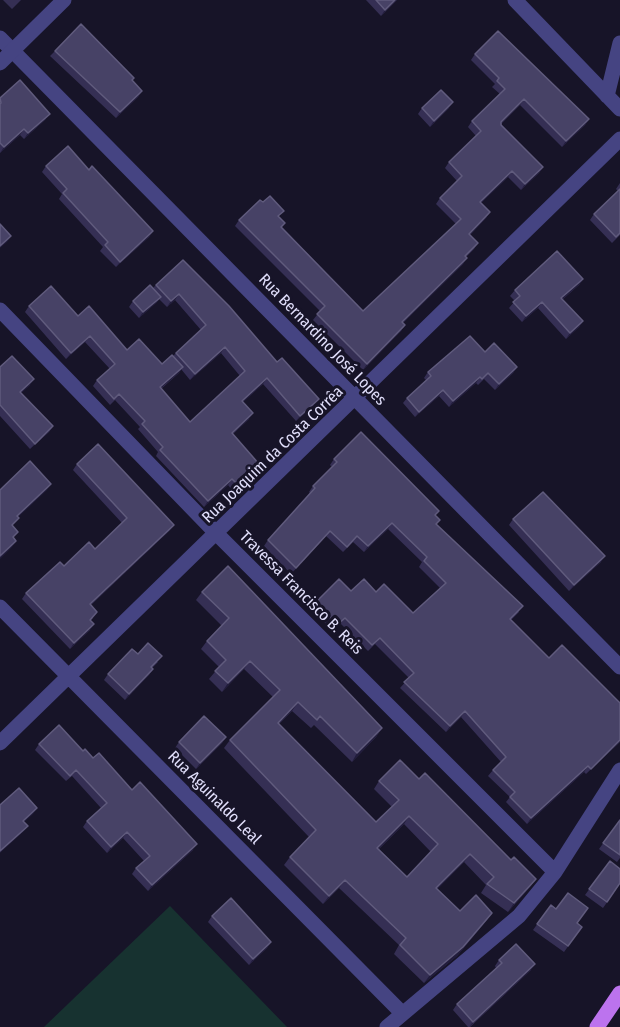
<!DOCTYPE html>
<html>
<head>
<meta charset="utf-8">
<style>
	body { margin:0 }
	canvas { display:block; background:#171428 }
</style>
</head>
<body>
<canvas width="620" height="1027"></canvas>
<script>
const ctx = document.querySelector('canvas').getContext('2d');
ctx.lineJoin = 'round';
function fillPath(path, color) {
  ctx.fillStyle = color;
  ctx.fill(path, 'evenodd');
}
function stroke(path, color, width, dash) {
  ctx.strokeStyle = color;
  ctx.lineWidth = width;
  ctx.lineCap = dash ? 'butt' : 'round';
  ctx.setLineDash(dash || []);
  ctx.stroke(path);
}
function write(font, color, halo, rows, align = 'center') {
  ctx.font = font + ' "Fira Sans Condensed",sans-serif';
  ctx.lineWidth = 6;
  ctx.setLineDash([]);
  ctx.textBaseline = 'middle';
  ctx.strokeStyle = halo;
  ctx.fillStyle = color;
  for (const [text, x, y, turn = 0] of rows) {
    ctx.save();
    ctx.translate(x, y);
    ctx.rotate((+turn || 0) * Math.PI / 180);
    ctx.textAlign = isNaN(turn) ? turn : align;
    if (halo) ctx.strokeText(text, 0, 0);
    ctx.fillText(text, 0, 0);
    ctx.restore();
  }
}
fillPath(new Path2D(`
	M170 906 287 1027H44Z`), '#173230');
stroke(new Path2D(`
	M515 0 620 109
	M0 38 620 667
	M607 96 620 43
	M0 310 217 534 555 872
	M0 607 402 1013
	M0 743 620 139
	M387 1027 519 916 555 872 620 770`), '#454482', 15);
stroke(new Path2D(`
	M0 63 64 0`), '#454482', 15);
stroke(new Path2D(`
	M597 1027 620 993`), '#bc73ee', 15);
fillPath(new Path2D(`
	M3 0H21L12 9Z
	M366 0H397L381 16Z
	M55 51 134 78 132 81 142 91 138 97 116 118 50 56Z
	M475 54 589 119 585 125 562 147 520 105 501 124 543 167 539 173 521 190 508 177 481 203 490 212 486 218 470 235 478 243 474 249 466 257 463 264 403 323 405 325 401 331 363 370 313 320 320 311 235 226 239 220 263 202 285 223 282 227 363 311 456 224 436 204 440 198 457 181 445 168 449 162 476 136 468 127 472 121 500 94 492 87 495 84 471 60Z
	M0 98 46 119 24 139 20 135 0 153Z
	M422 108H449L430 127 418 114Z
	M46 166 89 170 153 231 149 237 116 267 100 251 103 247 59 199 62 194 42 172Z
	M620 183V235L612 243 590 220 594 214 618 191 616 189Z
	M183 260 314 405 296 421 263 384 243 402 249 419 233 434 255 470 232 490 228 485 204 507 156 456 158 452 138 429 140 427 115 400 110 405 93 386 97 380 110 369 85 342 66 359 25 312 29 306 78 316 127 350 162 364 173 356 176 353 201 330 175 300 167 307 159 299 157 302 139 318 129 307 133 301 153 288 156 285ZM221 353 240 376 190 422 161 389 179 373 181 369 190 380Z
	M583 279 579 285 562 300 583 321 579 327 566 339 538 308 522 322 509 308 515 301 510 296 515 290Z
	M485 352 517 367 513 373 495 390 484 379 478 385 476 383 449 407 439 396 415 417 403 403 407 398 426 380 424 378 428 372Z
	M0 367 30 385 21 393 53 426 49 432 30 449 0 416Z
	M334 459 435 516 440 520 436 525 519 612 511 620 620 742 586 774 584 772 527 824 506 802 510 797 488 776 493 770 501 762 461 717 446 732 400 688 409 678 375 644 368 651 341 624 333 631 311 609 315 603 351 591 376 592 413 613 440 588 419 567 422 562 388 529 364 552 353 542 343 552 326 536 291 574 264 546 268 540 310 493 309 492 313 486 332 467 330 465Z
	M77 464 174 525 169 531 91 605 93 618 90 621V630L70 649 22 599 26 593 95 549 122 523 73 470Z
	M513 519 601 562 569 591 509 525Z
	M202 592 382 728 376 737 352 762 314 725 311 728 292 711 279 724 376 822 392 807 374 789 379 781 419 779 511 860 536 879 530 887 508 912 481 893 486 885 464 862 437 889 460 911 492 913 486 921 457 956 424 983 394 954 399 945 339 888 323 904 284 865 290 857 309 837 224 748 230 740 273 697 244 669 222 692 209 679 219 667 201 649 207 641 222 626 196 600ZM404 824 431 852 407 877 379 849Z
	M138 654 158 662 152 668 153 669 149 675 125 700 104 680 108 674Z
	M226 737 222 743 196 769 175 748 179 742Z
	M39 744 83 751 93 758 132 790 193 850 148 891 132 874 136 868 144 861 123 838 107 853 83 827 87 821 101 808 72 776 66 781 35 750Z
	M620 820V858L617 862 599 849Z
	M610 861 620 884 603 908 585 895Z
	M551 905 582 927 564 952 533 930Z
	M212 916 271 942 267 948 249 965 208 922Z
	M499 960 531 970 470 1027H468L453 1010 457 1004 496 968 495 966Z`), '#352f54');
fillPath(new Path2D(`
	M395 0H397L381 16 385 10Z
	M142 91 138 97 116 118 120 112Z
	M524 99 520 105 496 128 501 122Z
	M453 102 449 108 430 127 434 121Z
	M50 114 46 119 24 139 28 133Z
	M589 119 585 125 562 147 566 141Z
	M24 129 20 135 0 153 4 147Z
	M543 167 539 173 521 190 525 184Z
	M512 171 508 177 476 208 480 202Z
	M490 212 486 218 465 240 469 234Z
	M153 231 149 237 116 267 120 262Z
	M11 236 7 242 0 248V246Z
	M467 258 463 264 398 328 402 322Z
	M583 279 579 285 557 304 561 298Z
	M179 294 175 300 167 307 171 301Z
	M161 297 157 302 139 318 143 312Z
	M542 302 538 308 522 322 526 316Z
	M583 321 579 327 566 339 570 333Z
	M405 325 401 331 363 370 367 364Z
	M90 336 85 342 66 359 71 353Z
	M225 347 221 353 190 380 195 374Z
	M183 367 179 373 155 393 160 387Z
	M517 367 513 373 495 390 499 384Z
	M480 377 476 383 449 407 453 401Z
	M267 378 263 384 238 407 242 401Z
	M34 379 30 385 16 398 20 392Z
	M443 390 439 396 415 417 419 412Z
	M319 399 314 405 296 421 300 416Z
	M253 413 249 419 227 439 232 433Z
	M53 426 49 432 30 449Z
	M259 464 255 470 232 490 237 484Z
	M232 479 228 485 204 507 208 501Z
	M51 484 47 490 13 522 17 516Z
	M392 523 388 529 364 552 368 546Z
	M174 525 169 531 85 610 90 604Z
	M16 541 12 547 0 559V556Z
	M605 556 601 562 569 591 574 585Z
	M94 624 90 630 70 649 74 643Z
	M250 661 244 669 222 692 228 683Z
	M153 669 149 675 125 700 129 694Z
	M298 702 292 711 272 731 278 723Z
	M465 711 461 717 446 732 450 726Z
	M382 728 376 737 352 762 357 753Z
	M226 737 222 743 196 769 200 763Z
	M620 740V742L586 774Z
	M588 766 584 772 527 824 531 818Z
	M37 808 33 814 19 827 23 821Z
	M409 816 404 824 371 856 377 848Z
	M28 826 23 832 0 853V851Z
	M127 832 123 838 107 853 111 847Z
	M197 844 193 850 148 891 152 885Z
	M470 854 464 862 430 897 436 888Z
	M536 879 530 887 508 912 514 903Z
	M345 880 339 888 323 904 329 896Z
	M492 913 486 921 457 956 424 983 430 975Z
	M271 942 267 948 249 965 253 959Z
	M535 964 531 970 469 1027 473 1022Z`), '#211c3b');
const building = new Path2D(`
	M376 0H395L385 10Z
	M81 24 134 78 132 80 142 91 120 112 55 51Z
	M498 31 589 119 566 141 524 99 501 122V125L543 167 525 184 512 171 480 202 490 212 469 234 478 243 465 256 467 258 402 322 405 325 367 364 317 314 325 306 239 220 260 200 263 202 270 196 284 211 278 216 285 223 281 227 363 311 461 219 440 198 462 176 449 162 481 131 472 121 505 89 497 81 499 78 475 54Z
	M20 80 50 114 28 133 24 129 4 147 0 143V104L1 103 0 98Z
	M441 90 453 102 434 121 422 108Z
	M68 146 89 170 92 166 153 231 120 262 105 245 108 242 63 193 67 189 46 166Z
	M620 189V233L616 237 594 214Z
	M0 224 11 236 0 246Z
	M557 251 583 279 561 298 583 321 570 333 542 302 526 316 513 302 520 296 515 290Z
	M183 260 229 306 277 362 282 358 319 399 300 416 267 378 242 401 253 413 232 433 259 464 237 484 232 479 208 501 160 450 163 447 142 424 145 421 119 394 114 399 97 380 115 364 90 336 71 353 29 306 51 286 78 316 89 306 127 350 139 339 162 364 172 355 183 367 160 387 190 422 245 371 225 347 195 374 176 353 206 325 179 294 171 301 156 285Z
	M150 285 161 297 143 312 133 301Z
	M470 336 485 352 494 343 517 367 499 384 488 373 482 379 480 377 453 401 443 390 419 412 407 398 431 376 428 372Z
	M12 356 34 379 20 392 53 426 35 444 0 405V367Z
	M361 432 439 511 435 515 440 520 436 524 523 606 510 619 549 658 562 645 620 703V740L591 769 588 766 531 818 510 797 515 792 493 770 506 757 465 711 450 726 404 682 414 673 380 638 372 645 345 618 337 625 315 603 339 579 351 591 364 579 376 592 384 584 413 613 446 583 424 561 427 557 392 523 368 546 357 536 347 547 330 531 296 568 268 540 315 488 313 486 337 462 334 459Z
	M98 444 174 525 90 604 97 612 90 620 94 624 74 643 26 593 60 562 64 566 89 542 95 549 127 518 77 464Z
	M30 461 51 484 17 516 19 518 12 525 18 532 13 537 16 541 0 556V490Z
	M543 492 605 556 574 585 513 519Z
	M228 566 382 728 357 753 320 716 317 720 298 702 278 723 376 822 399 800 379 781 400 760 419 779 425 773 511 860 514 857 536 879 514 903 487 884 494 877 470 854 436 888 460 911 476 895 492 913 463 947 430 975 400 945 406 938 345 880 329 896 290 857 316 830 230 740 280 690 250 661 228 683 215 671 226 660 207 641 229 618 202 592ZM409 816 438 844 407 877 377 848Z
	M148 643 162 656 151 667 153 669 129 694 108 674 132 649 138 654Z
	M204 716 226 737 200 763 179 742Z
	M59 725 83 751 85 749 93 758 99 753 132 790 140 782 197 844 152 885 136 868 150 856 127 832 111 847 87 821 107 803 76 770 70 776 39 744Z
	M19 788 37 808 23 821 28 826 0 851V805Z
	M620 820V855L603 843Z
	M610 861 620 869V883L607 902 589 889Z
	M568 893 588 908 577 923 582 927 568 946 537 924 551 905 556 909Z
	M231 898 271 942 253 959 212 916Z
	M516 944 535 964 473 1022 457 1004 502 963 499 960Z`);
fillPath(building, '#474266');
stroke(building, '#605b7d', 1.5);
write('16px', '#e1dffb', '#171428', [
	["Rua Bernardino José Lopes",322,340,46],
	["Rua Joaquim da Costa Corrêa",273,455,-44],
	["Travessa Francisco B. Reis",301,593,45],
	["Rua Aguinaldo Leal",214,798,45]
]);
</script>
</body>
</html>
